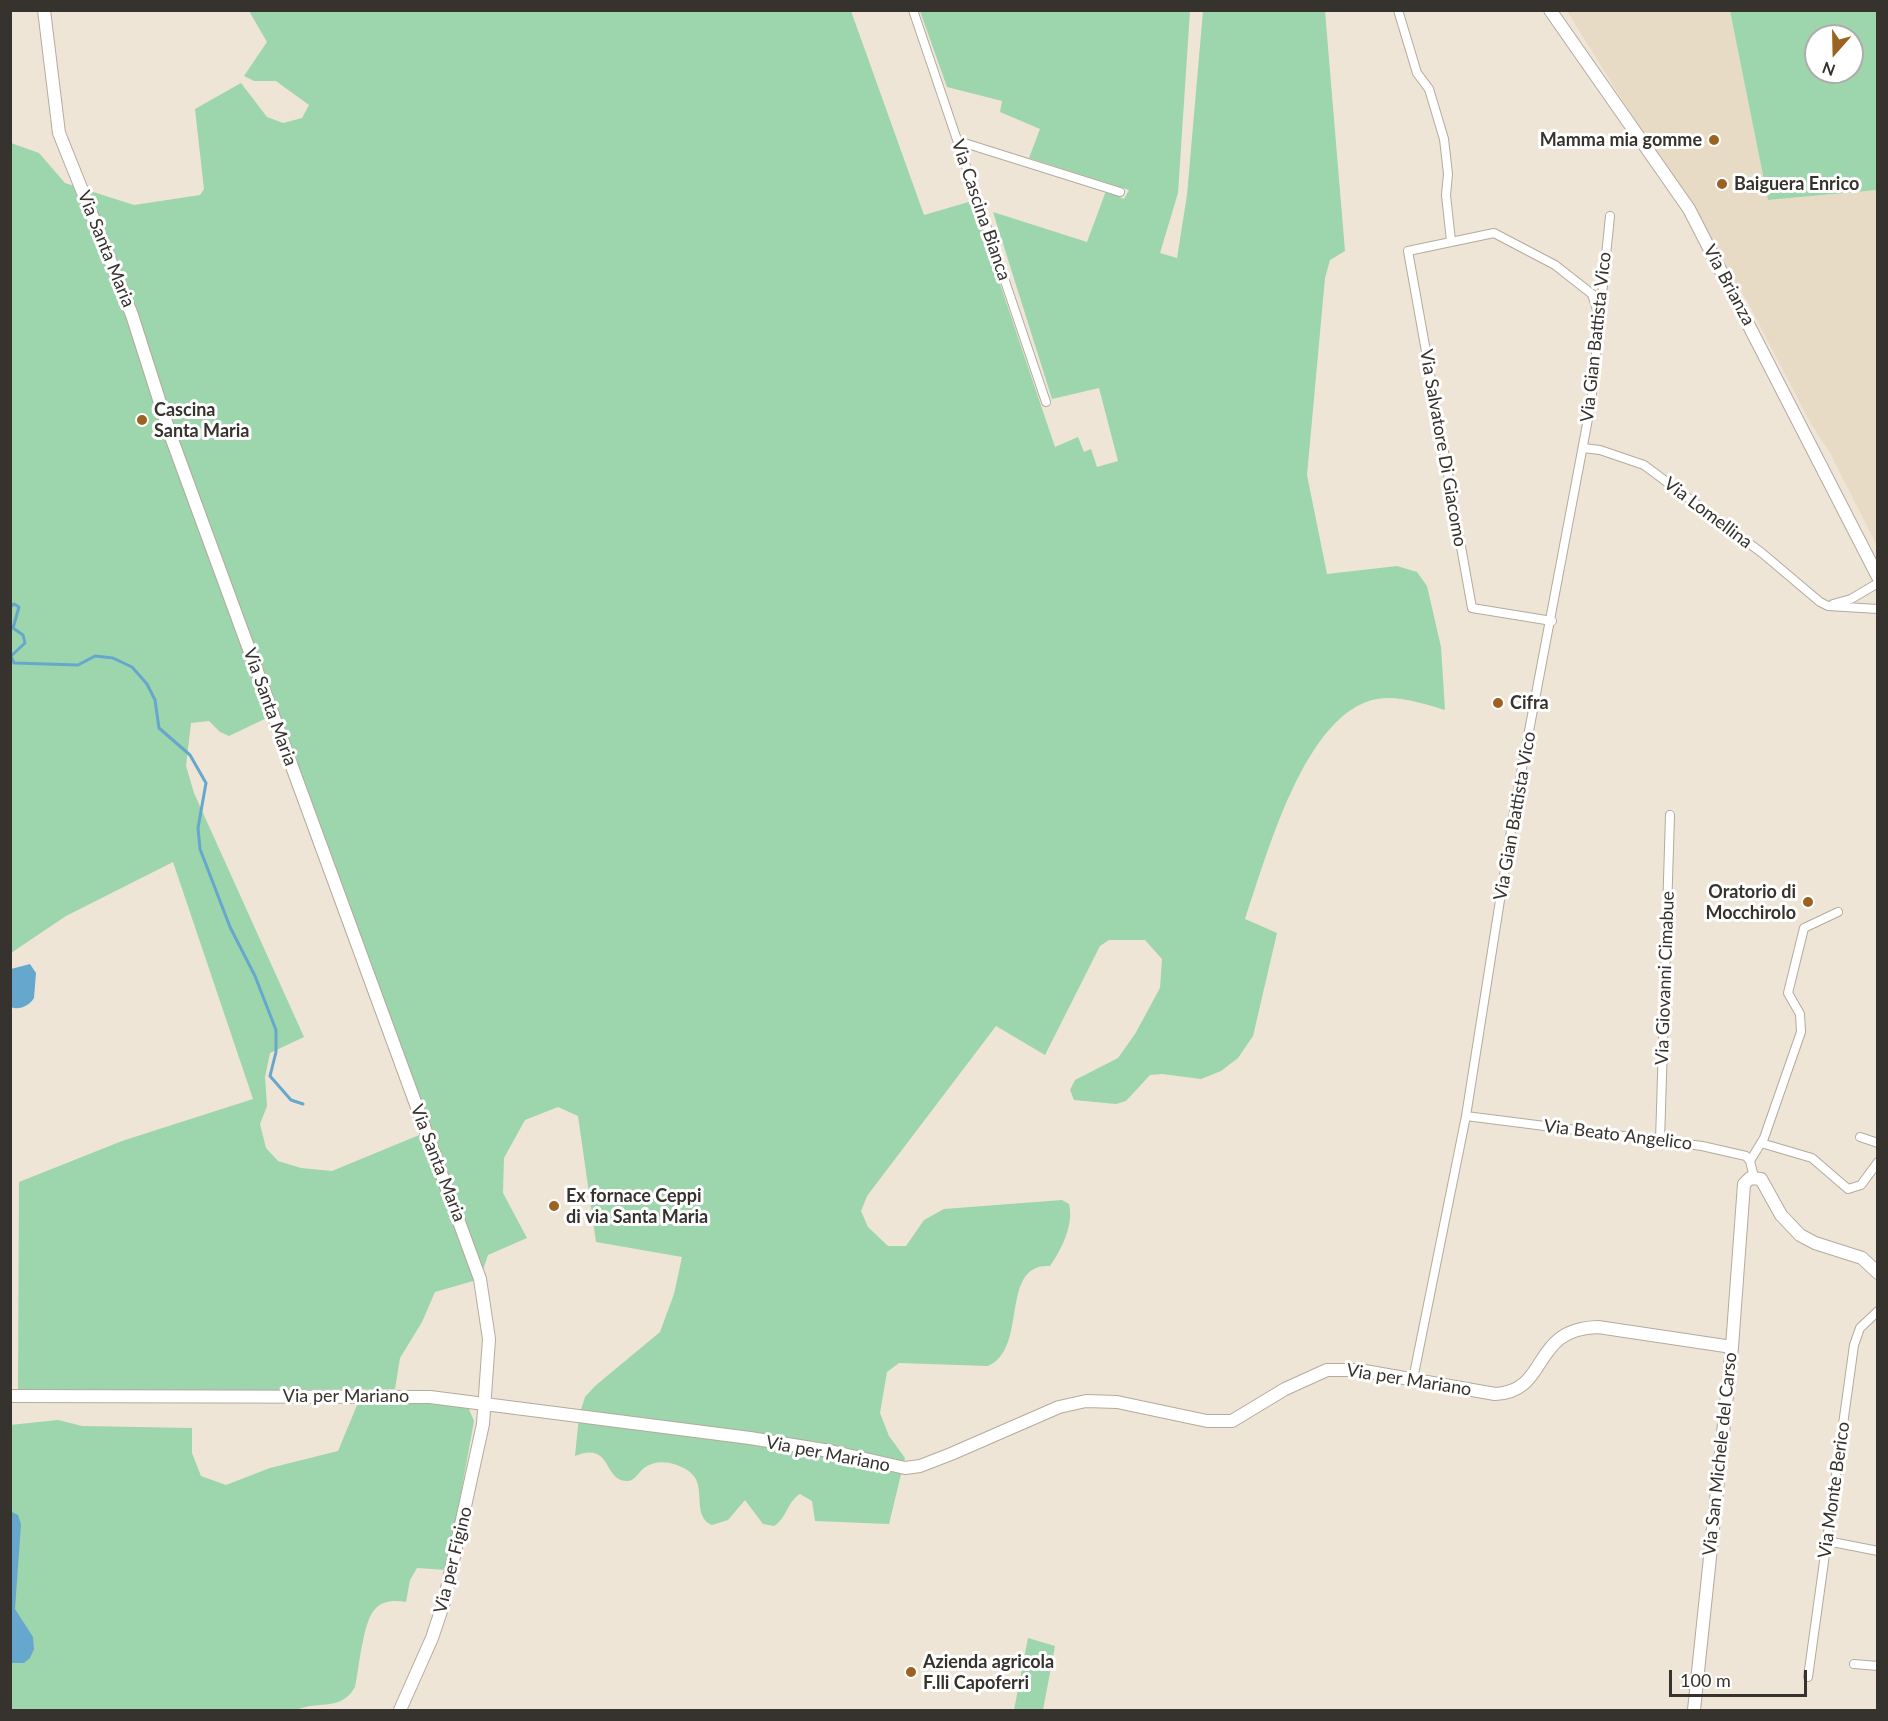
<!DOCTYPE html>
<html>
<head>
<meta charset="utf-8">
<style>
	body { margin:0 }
	#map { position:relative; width:1888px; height:1721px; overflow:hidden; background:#eee5d6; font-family:Lato,sans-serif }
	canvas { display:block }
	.frame { position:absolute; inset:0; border:12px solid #36322d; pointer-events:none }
	.north { position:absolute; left:1804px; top:24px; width:60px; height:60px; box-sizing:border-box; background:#fff; border:2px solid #afadab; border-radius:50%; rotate:200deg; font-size:16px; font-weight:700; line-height:24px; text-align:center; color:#36322d }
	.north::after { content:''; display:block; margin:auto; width:21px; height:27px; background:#9c6221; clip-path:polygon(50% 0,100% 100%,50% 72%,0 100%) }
	.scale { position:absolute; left:1669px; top:1670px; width:138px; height:27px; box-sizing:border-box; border:3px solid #36322d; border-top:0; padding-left:8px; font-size:18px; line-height:21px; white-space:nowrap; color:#36322d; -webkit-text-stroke:4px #fff; paint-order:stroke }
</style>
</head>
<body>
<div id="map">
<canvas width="1888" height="1721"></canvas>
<div class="frame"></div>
<div class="north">N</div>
<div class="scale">100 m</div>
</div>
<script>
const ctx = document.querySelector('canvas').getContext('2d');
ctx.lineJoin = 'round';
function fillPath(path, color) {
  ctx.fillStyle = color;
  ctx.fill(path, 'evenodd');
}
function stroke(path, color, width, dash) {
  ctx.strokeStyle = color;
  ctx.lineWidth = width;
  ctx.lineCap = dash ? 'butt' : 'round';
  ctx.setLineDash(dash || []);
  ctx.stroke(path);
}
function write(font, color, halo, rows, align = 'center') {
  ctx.font = font + ' Lato,sans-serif';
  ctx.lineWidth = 6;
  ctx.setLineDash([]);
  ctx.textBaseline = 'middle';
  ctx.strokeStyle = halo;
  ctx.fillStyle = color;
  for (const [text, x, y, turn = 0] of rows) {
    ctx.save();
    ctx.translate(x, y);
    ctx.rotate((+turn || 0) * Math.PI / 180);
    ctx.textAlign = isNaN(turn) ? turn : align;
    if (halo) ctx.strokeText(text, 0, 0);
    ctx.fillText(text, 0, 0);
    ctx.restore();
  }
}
fillPath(new Path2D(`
	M1567 11H1730L1768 200 1877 190V546L1830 453 1811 424 1747 301Z`), '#e8dbc5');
fillPath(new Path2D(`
	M249 11H851L924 215 972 201 1055 447 1078 437 1084 452 1091 449 1097 467 1118 461 1099 388 1052 399 993 212 1087 242 1106 191 1124 199 1129 190 1029 158 1040 129 1000 112 1002 101 947 87 920 11H1190L1178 193 1160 253 1177 258 1187 195 1203 11H1325L1345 251 1330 260 1325 278 1307 475 1327 574 1397 566 1417 572 1427 586 1441 647 1445 710C1425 704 1398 695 1377 699 1304 712 1266 859 1245 919L1277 933 1253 1036 1238 1058 1221 1071 1201 1079 1162 1074 1150 1075 1126 1101 1116 1104 1074 1100 1070 1090 1075 1080 1118 1058 1135 1034 1160 988 1162 959 1145 940H1109L1100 946 1045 1055 996 1026 867 1196 861 1211 868 1227 888 1246H906L924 1220 944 1209 1062 1200 1069 1204C1074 1224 1062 1249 1050 1266 1046 1266 1040 1266 1036 1268 1004 1281 1025 1350 988 1366L899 1363 887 1372 880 1413 889 1436 905 1458 889 1524 815 1521 812 1501 800 1494C787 1502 787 1518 774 1526L763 1524 745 1500 728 1520 712 1525C691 1517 707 1486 691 1473 678 1462 657 1458 644 1468 638 1473 634 1482 626 1481 603 1480 612 1441 575 1456L579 1416 585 1397 595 1386 660 1332 674 1294 682 1257 596 1242 578 1116 558 1107 525 1120 504 1158 503 1193 527 1238 488 1255 480 1279 435 1292 422 1322 400 1358 395 1389 18 1392 19 1182 122 1141 253 1099 173 862 66 916 11 953V143L39 153 65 183 134 205 200 195 204 189 195 109 241 83 267 117 283 123 302 118 309 105 276 81H254L244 76 267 42ZM273 715 424 1133 332 1171 301 1168 278 1161 266 1148 260 1124 267 1106 265 1077 270 1053 304 1037 194 793 186 766 191 723 209 721 220 732 229 736Z
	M1730 11H1877V190L1768 200ZM1816 36H1852V72H1816Z
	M360 1398 428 1399 468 1407 474 1421 447 1570 417 1568 410 1580 406 1602C395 1600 383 1600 375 1609 363 1621 359 1669 355 1687 341 1712 318 1700 297 1710H11L10 1425 58 1420 82 1426 192 1428V1453L201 1476 226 1485 270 1468 338 1451Z
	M1028 1638 1055 1646 1043 1710H1014Z`), '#9dd5ad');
fillPath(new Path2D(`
	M30 964 36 973 34 998C30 1005 19 1011 11 1007V969Z
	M10 1511 18 1515 21 1524 15 1609 33 1637 34 1649 30 1658 24 1663H10Z`), '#66a8cd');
stroke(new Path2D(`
	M10 607 14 604 19 607 13 628 23 635 25 643 11 656 14 663 78 665 95 656 113 658 132 667 147 684 155 700 159 728 190 755 206 783 198 828 200 849 230 927 255 976 276 1030V1052L270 1076 291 1100 303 1104`), '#66a8cd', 3);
const street = new Path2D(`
	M913 10 1046 402
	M1398 10 1417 73 1429 89 1444 139 1448 174 1446 195 1451 241
	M958 141 1120 192
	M1583 448 1600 450 1644 465 1762 553 1820 602 1828 606 1878 609
	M1833 604 1851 599 1878 583
	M1552 621 1472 608 1408 251 1494 233 1555 265 1592 294 1598 313
	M1466 1116 1702 1146 1746 1156 1750 1161 1754 1177
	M1860 1137 1878 1143
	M1660 1141 1670 815
	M1761 1143 1812 1158 1848 1189 1861 1185 1878 1162
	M1750 1161 1764 1138 1801 1032 1800 1014 1788 993 1804 928 1838 912
	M1413 1379 1466 1116 1515 805 1591 403 1610 216
	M1827 1541 1878 1551
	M1854 1664 1878 1666
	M1808 1677 1854 1345 1860 1328 1878 1311`);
const secondary = new Path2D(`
	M44 10 59 133 132 315 170 434 480 1279 489 1339 483 1424 444 1602 432 1638 400 1710
	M1550 10 1689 209 1878 577
	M10 1396 430 1397 750 1438 830 1451 905 1468 920 1466 951 1454 1059 1407 1086 1401 1117 1402 1207 1421H1232L1285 1389 1327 1370H1359L1495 1394C1551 1391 1529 1329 1598 1327L1732 1347
	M1694 1710 1732 1347 1744 1184 1750 1178 1761 1179 1781 1215 1800 1235 1815 1243 1862 1258 1878 1273`);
stroke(street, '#b3ab9d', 10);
stroke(secondary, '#b3ab9d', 14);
stroke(street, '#fff', 8);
stroke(secondary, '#fff', 12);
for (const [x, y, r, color] of [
	[1714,140,6,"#9c6221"],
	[1722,184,6,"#9c6221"],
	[142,420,6,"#9c6221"],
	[1498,703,6,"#9c6221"],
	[1808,902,6,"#9c6221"],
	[554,1206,6,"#9c6221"],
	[911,1672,6,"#9c6221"]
]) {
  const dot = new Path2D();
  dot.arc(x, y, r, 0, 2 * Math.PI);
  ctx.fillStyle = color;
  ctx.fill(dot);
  stroke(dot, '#fff', 2);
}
write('bold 18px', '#36322d', '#fff', [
	["Mamma mia gomme",1702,140,"right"],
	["Baiguera Enrico",1734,184],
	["Cascina",154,410],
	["Santa Maria",154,431],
	["Cifra",1510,703],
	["Oratorio di",1796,892,"right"],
	["Mocchirolo",1796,913,"right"],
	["Ex fornace Ceppi",566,1196],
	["di via Santa Maria",566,1217],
	["Azienda agricola",923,1662],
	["F.lli Capoferri",923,1683]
], 'left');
write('18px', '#36322d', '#fff', [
	["Via Cascina Bianca",981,210,71],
	["Via Santa Maria",106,249,68],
	["Via Brianza",1729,285,62],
	["Via Gian Battista Vico",1596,337,-84],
	["Via Salvatore Di Giacomo",1443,448,80],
	["Via Lomellina",1708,513,37],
	["Via Santa Maria",270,707,70],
	["Via Gian Battista Vico",1515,816,-80],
	["Via Giovanni Cimabue",1665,978,-88],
	["Via Beato Angelico",1618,1135,7],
	["Via Santa Maria",438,1163,69],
	["Via per Mariano",1409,1380,9],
	["Via per Mariano",346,1396],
	["Via per Mariano",828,1454,11],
	["Via San Michele del Carso",1720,1454,-84],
	["Via Monte Berico",1834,1490,-82],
	["Via per Figino",453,1560,-76]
]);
</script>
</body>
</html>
